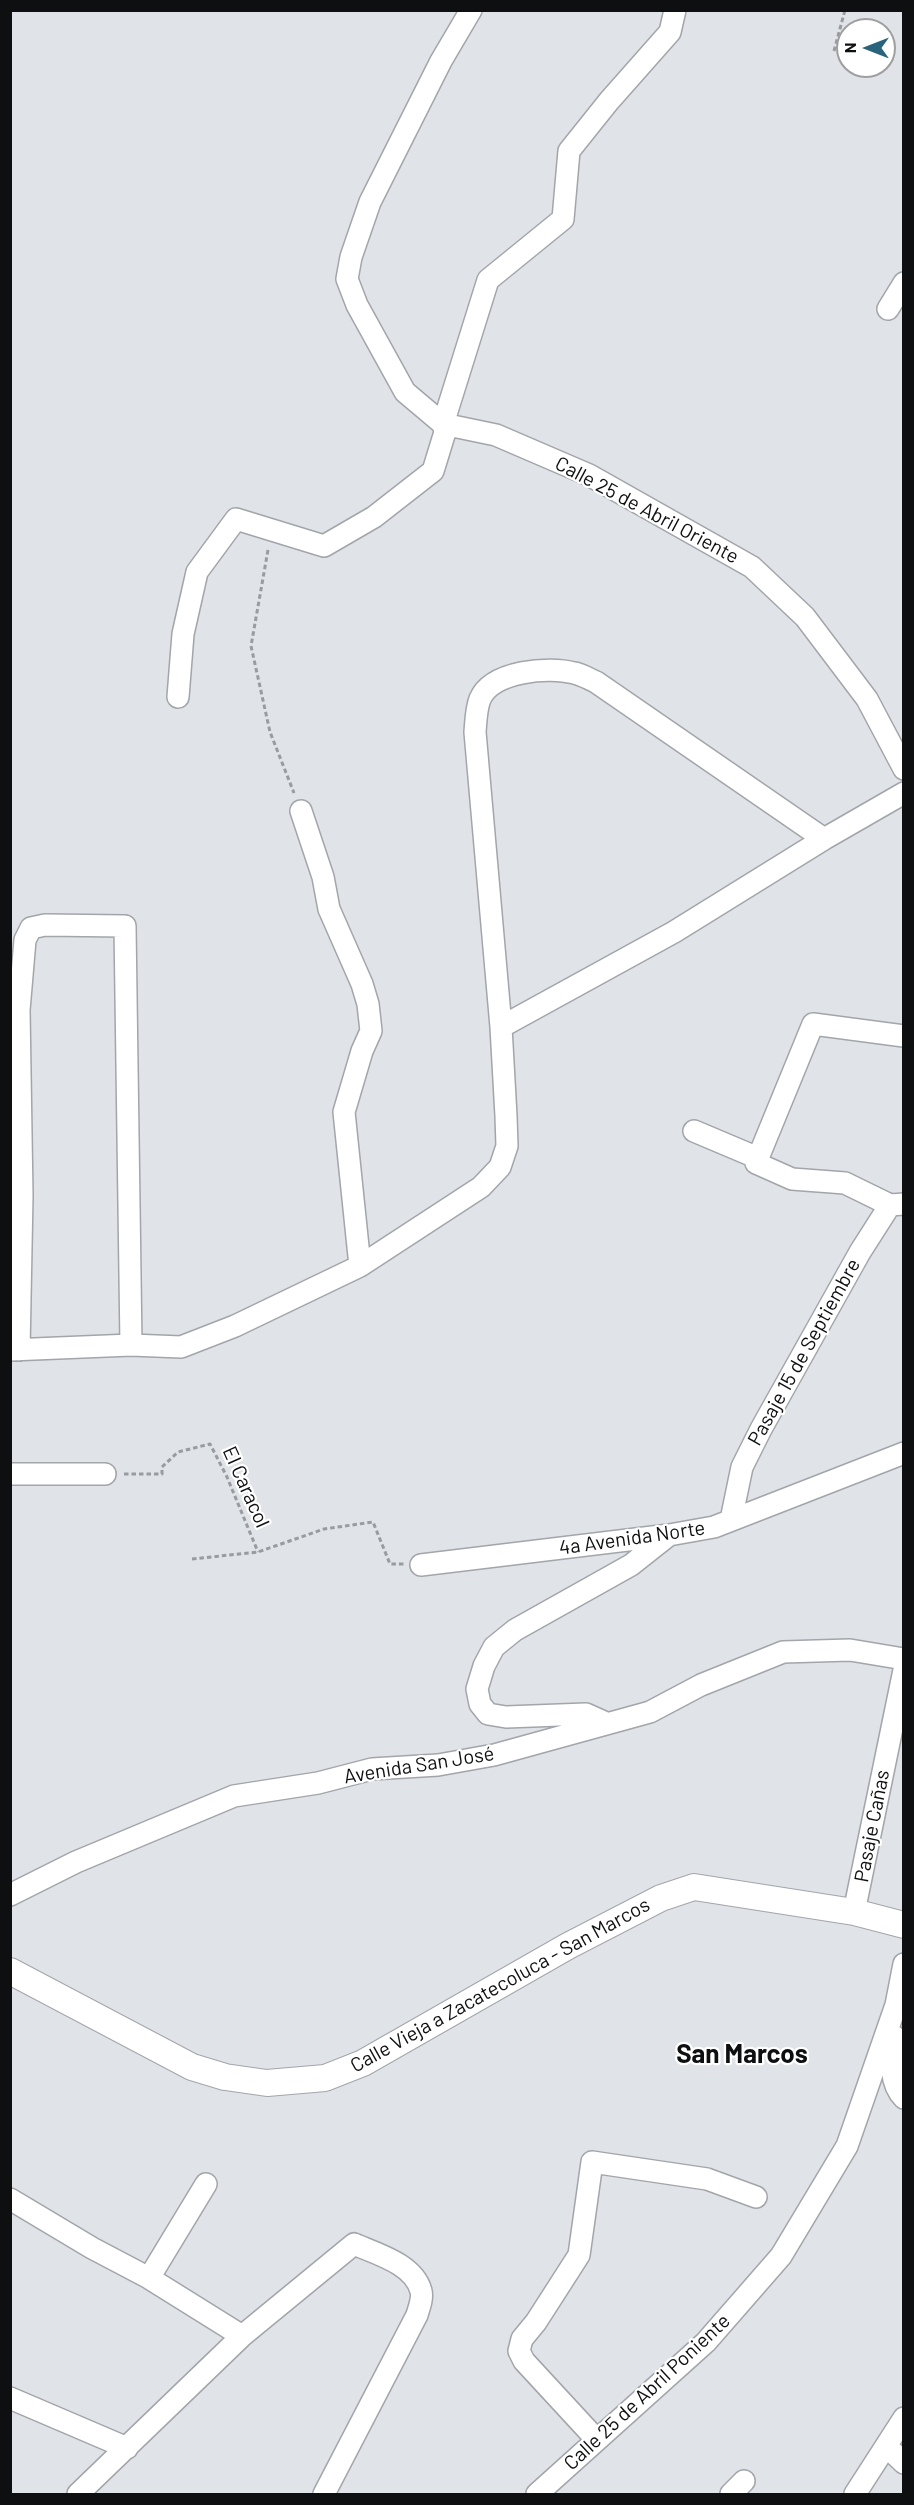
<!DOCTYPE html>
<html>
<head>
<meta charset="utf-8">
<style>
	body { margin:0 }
	#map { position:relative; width:914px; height:2505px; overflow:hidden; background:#e0e3e8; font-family:Barlow,sans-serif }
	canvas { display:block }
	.frame { position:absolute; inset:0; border:12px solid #0e0f11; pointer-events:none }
	.north { position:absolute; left:836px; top:18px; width:60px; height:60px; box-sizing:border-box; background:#fff; border:2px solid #9f9fa0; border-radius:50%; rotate:270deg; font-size:16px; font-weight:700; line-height:24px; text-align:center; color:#0e0f11 }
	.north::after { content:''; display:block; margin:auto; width:21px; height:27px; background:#29647c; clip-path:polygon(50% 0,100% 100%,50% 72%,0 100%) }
</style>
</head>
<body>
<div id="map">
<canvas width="914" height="2505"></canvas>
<div class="frame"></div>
<div class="north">N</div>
</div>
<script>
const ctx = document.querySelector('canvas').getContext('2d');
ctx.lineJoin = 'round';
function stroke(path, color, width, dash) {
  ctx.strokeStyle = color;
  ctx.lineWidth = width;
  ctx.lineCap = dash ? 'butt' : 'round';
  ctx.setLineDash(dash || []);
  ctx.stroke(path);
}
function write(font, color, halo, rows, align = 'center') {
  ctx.font = font + ' Barlow,sans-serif';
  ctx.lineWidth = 4.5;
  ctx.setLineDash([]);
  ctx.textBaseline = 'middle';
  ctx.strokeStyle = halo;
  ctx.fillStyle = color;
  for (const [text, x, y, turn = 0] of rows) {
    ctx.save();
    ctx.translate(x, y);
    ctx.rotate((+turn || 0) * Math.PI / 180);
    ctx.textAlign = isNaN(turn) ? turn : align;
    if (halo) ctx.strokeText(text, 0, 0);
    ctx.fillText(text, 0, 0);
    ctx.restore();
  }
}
const minor = new Path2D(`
	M471 10 441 61 370 202 351 257 347 279 357 305 405 392 443 424 496 435 589 475 752 567 805 617 867 699 904 769
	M888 309 904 283
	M178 697 183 634 197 572 236 519 324 546 374 517 433 471 445 432 443 424 488 280 563 219 569 151 609 101 670 32 675 10
	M301 811 323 877 329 909 362 984 368 1004 371 1031 362 1051 344 1112 360 1266
	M501 1027 674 932 824 839 904 793
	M694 1131 758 1158 756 1163 792 1179 845 1183 890 1205
	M758 1158 813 1024 904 1036
	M10 1350 131 1345 181 1347 235 1326 360 1266 481 1187 500 1167 507 1146 506 1116 501 1027 475 732C476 721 476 709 480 699 492 671 549 666 574 673 581 674 589 679 596 682L824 839
	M19 1350 22 1196 19 1010 25 940 31 928 45 925 125 926 131 1345
	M10 1474H105
	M731 1520 742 1467 761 1429 860 1252 890 1205 904 1204
	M421 1565 669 1535 714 1527 904 1453
	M606 1723 586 1714 506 1717 488 1714 480 1704 477 1689 484 1666 494 1647 515 1630 631 1565 669 1535
	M10 1895 76 1862 234 1796 318 1783 372 1769 438 1765 494 1755 650 1712 701 1685 783 1652 850 1650 904 1659
	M854 1912 904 1670
	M894 2036C892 2056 888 2082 904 2098
	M10 2199 92 2248 149 2278 242 2336
	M149 2278 206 2184
	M10 2398 127 2448
	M596 2439 524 2361 519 2351 522 2339 536 2322 579 2255 592 2162 707 2179 756 2197
	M886 2446 904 2463
	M78 2494 242 2336 354 2244C377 2254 414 2264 421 2291 423 2298 419 2308 417 2315L324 2494
	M537 2494 706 2342 781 2256 847 2146 896 2005 904 1964
	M731 2494 744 2481
	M855 2494 904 2418`);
const major = new Path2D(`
	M10 1971 192 2067 225 2077 267 2083 325 2078 363 2063 568 1946 661 1898 694 1887 854 1912 904 1925`);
stroke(minor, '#a2a5aa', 24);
stroke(major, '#a2a5aa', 28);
stroke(new Path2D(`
	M834 51 845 10
	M268 550 251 646 270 732 294 793
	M124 1474H162V1467L178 1452 210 1444 227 1477 258 1552
	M192 1559 258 1552 324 1529 373 1522 390 1564H404`), '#989b9f', 3, [4.5, 3]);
stroke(minor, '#fff', 21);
stroke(major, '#fff', 26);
write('20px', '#0e0f11', '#fff', [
	["Calle 25 de Abril Oriente",647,510,28],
	["Pasaje 15 de Septiembre",804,1352,-61],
	["El Caracol",246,1487,66],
	["4a Avenida Norte",632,1538,-8],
	["Avenida San José",419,1765,-9],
	["Pasaje Cañas",872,1826,-79],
	["Calle Vieja a Zacatecoluca - San Marcos",500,1985,-29],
	["Calle 25 de Abril Poniente",647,2392,-43]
]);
write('bold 26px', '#0e0f11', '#fff', [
	["San Marcos",742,2054]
]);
</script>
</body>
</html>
